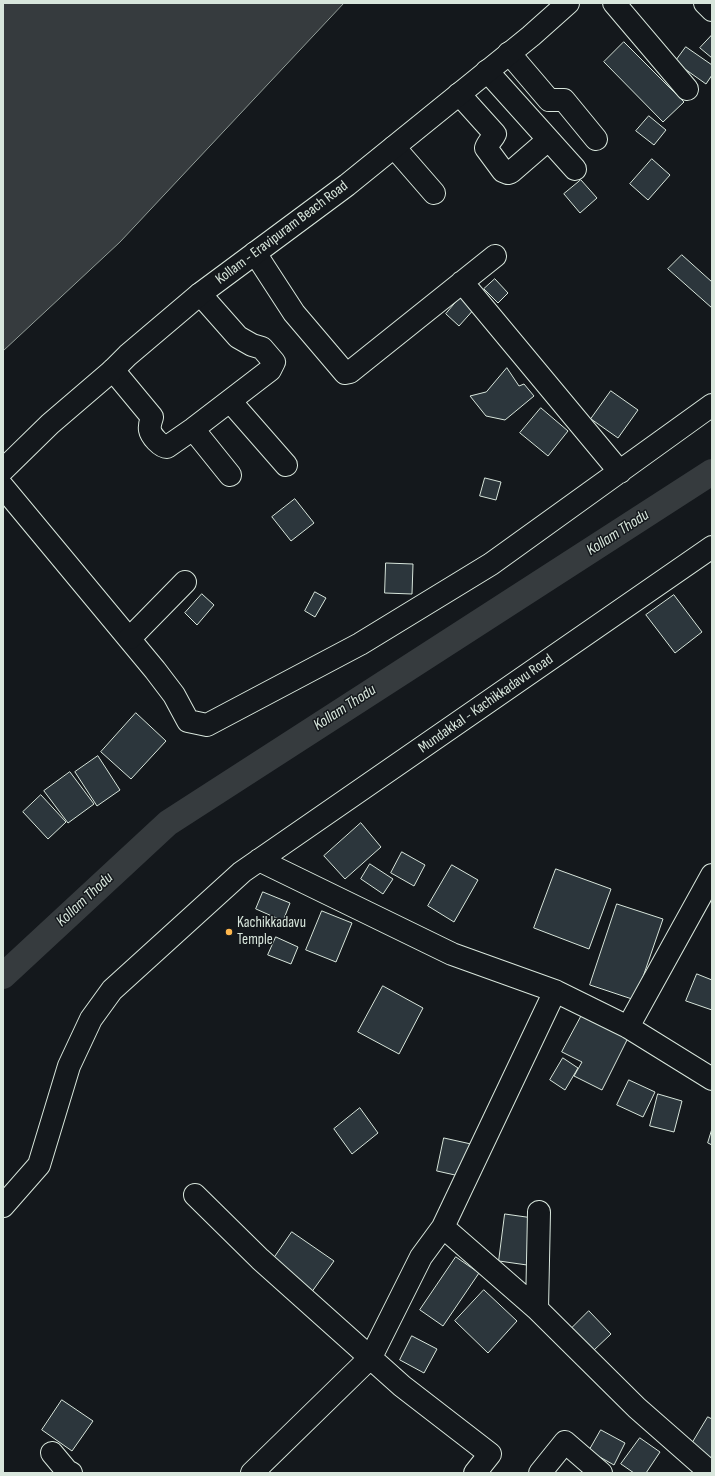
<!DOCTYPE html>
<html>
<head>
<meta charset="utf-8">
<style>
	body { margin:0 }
	#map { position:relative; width:715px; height:1476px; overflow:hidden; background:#14181c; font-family:"Sofia Sans Condensed",sans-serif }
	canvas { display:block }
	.frame { position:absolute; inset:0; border:4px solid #d8e6dc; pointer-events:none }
</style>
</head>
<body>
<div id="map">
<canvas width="715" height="1476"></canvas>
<div class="frame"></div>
</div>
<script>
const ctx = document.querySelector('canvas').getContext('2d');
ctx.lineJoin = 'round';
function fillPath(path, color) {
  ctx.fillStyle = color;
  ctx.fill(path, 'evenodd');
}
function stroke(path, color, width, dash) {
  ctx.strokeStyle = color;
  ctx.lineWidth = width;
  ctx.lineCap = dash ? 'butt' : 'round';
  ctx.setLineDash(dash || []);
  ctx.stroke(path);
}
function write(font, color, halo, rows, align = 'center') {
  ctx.font = font + ' "Sofia Sans Condensed",sans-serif';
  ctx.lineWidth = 3;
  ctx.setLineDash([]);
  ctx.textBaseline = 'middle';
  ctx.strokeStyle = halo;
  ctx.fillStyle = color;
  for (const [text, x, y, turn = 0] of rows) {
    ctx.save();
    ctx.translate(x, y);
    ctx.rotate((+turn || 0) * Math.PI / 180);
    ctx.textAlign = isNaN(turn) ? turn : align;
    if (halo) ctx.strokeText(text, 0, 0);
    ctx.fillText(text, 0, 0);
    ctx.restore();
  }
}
const water = new Path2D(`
	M3 3H344L120 242 3 351Z`);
fillPath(water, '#363b3e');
stroke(water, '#939e99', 1);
stroke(new Path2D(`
	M3 976 168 823 712 472`), '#363b3e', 26);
const building = new Path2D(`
	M712 35V58L700 48Z
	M624 42 684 102 663 122 604 62Z
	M686 47 712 65V75L706 84 675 62Z
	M649 116 666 130 654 145 636 131Z
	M652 159 670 175 648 200 630 184Z
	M581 180 597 198 580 213 564 194Z
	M682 255 712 282V308L668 269Z
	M495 279 508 293 498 303 484 289Z
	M462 295 476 307 459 326 446 314Z
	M507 368 519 386 524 384 534 396 505 420 486 416 470 396 486 392Z
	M611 391 638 410 618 438 591 419Z
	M541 408 568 431 548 456 520 433Z
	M485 478 501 482 496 500 480 496Z
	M295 499 314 523 291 541 272 517Z
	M386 563 413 564 412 594 385 593Z
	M315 592 326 598 315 617 305 611Z
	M202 594 214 605 197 625 185 613Z
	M674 595 702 632 675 653 646 615Z
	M136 713 166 741 131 779 101 752Z
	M98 756 120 790 97 806 75 772Z
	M70 772 94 804 68 823 44 791Z
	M41 795 66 822 48 839 23 812Z
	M361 823 381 847 345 879 324 856Z
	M402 852 425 865 414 886 391 873Z
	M370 864 393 879 383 894 361 879Z
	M452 865 478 880 454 922 428 906Z
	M556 869 611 889 589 949 534 928Z
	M263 892 290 903 283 921 256 909Z
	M617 904 663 919 635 1000 590 985Z
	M322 911 352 923 336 962 306 950Z
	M276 937 298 947 291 964 268 955Z
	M697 974 712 980V1010L686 1001Z
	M383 986 423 1008 399 1054 358 1032Z
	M583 1013 629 1036 602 1090 574 1076 582 1062 562 1052Z
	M563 1058 578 1068 565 1090 550 1080Z
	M629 1080 655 1092 643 1117 617 1105Z
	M658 1094 682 1101 674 1132 650 1126Z
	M360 1108 378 1133 352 1154 334 1129Z
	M712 1129V1145L708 1143Z
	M444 1138 471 1144 464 1177 437 1171Z
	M505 1214 533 1218 527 1265 499 1261Z
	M292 1232 334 1261 311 1293 270 1264Z
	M456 1257 479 1273 443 1326 420 1310Z
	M484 1290 517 1321 488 1353 455 1321Z
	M589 1311 611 1334 593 1351 571 1329Z
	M412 1336 437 1349 424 1373 400 1360Z
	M62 1400 93 1421 72 1451 42 1430Z
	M708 1417 712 1419V1460L690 1447Z
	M601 1430 625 1443 614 1465 589 1451Z
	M640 1438 660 1452 646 1473H634L621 1464Z`);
fillPath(building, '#2c363c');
stroke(building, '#d8e6dc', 1);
const minor = new Path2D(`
	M614 3 687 89
	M705 3 712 10
	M509 53 549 100H564L596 139
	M487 71 575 169
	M459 94 495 134C493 139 488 142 486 148L503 171 508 173 511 172 548 140
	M394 147 434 193
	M255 253 294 313 345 373 350 372 495 256
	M462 282 620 472
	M113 370 152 417C151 421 149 425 150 430 151 436 161 447 167 447L193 429 270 370 274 362 262 348 252 345 238 337 200 294
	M230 401 286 465
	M193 429 230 475
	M3 487 155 670 174 695 188 721 207 725 360 644 491 564 712 405
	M259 860 452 954 555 991 628 1027 712 1079
	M628 1027 712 875
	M195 1195 260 1259 402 1386 490 1454 475 1473
	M3 1206 39 1165 69 1066 91 1019 112 990 242 872 712 547
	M443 1227 537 1309 637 1408 711 1473
	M537 1309 539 1212
	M52 1453 67 1471 71 1473
	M252 1473 371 1357 421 1257 443 1227 555 991
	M540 1473 565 1442 601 1473`);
const major = new Path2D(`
	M3 470 50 424 113 370 128 355 200 294 347 185 531 36 568 3
	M130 638 185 582`);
stroke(minor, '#d8e6dc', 24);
stroke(major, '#d8e6dc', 24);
stroke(minor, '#14181c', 22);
stroke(major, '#14181c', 22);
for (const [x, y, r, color] of [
	[229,932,4,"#ffb74d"]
]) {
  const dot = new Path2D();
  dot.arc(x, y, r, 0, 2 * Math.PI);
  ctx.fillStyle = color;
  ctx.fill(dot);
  stroke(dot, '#14181c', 1.5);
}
write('15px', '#d8e6dc', '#14181c', [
	["Kollam - Eravipuram Beach Road",282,233,-37],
	["Mundakkal - Kachikkadavu Road",486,704,-35]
]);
write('15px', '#d8e6dc', '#14181c', [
	["Kachikkadavu",237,923],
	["Temple",237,940]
], 'left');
write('italic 16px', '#d8e6dc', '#14181c', [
	["Kollam Thodu",618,533,-33],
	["Kollam Thodu",345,708,-33],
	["Kollam Thodu",85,900,-43]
]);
</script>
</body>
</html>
